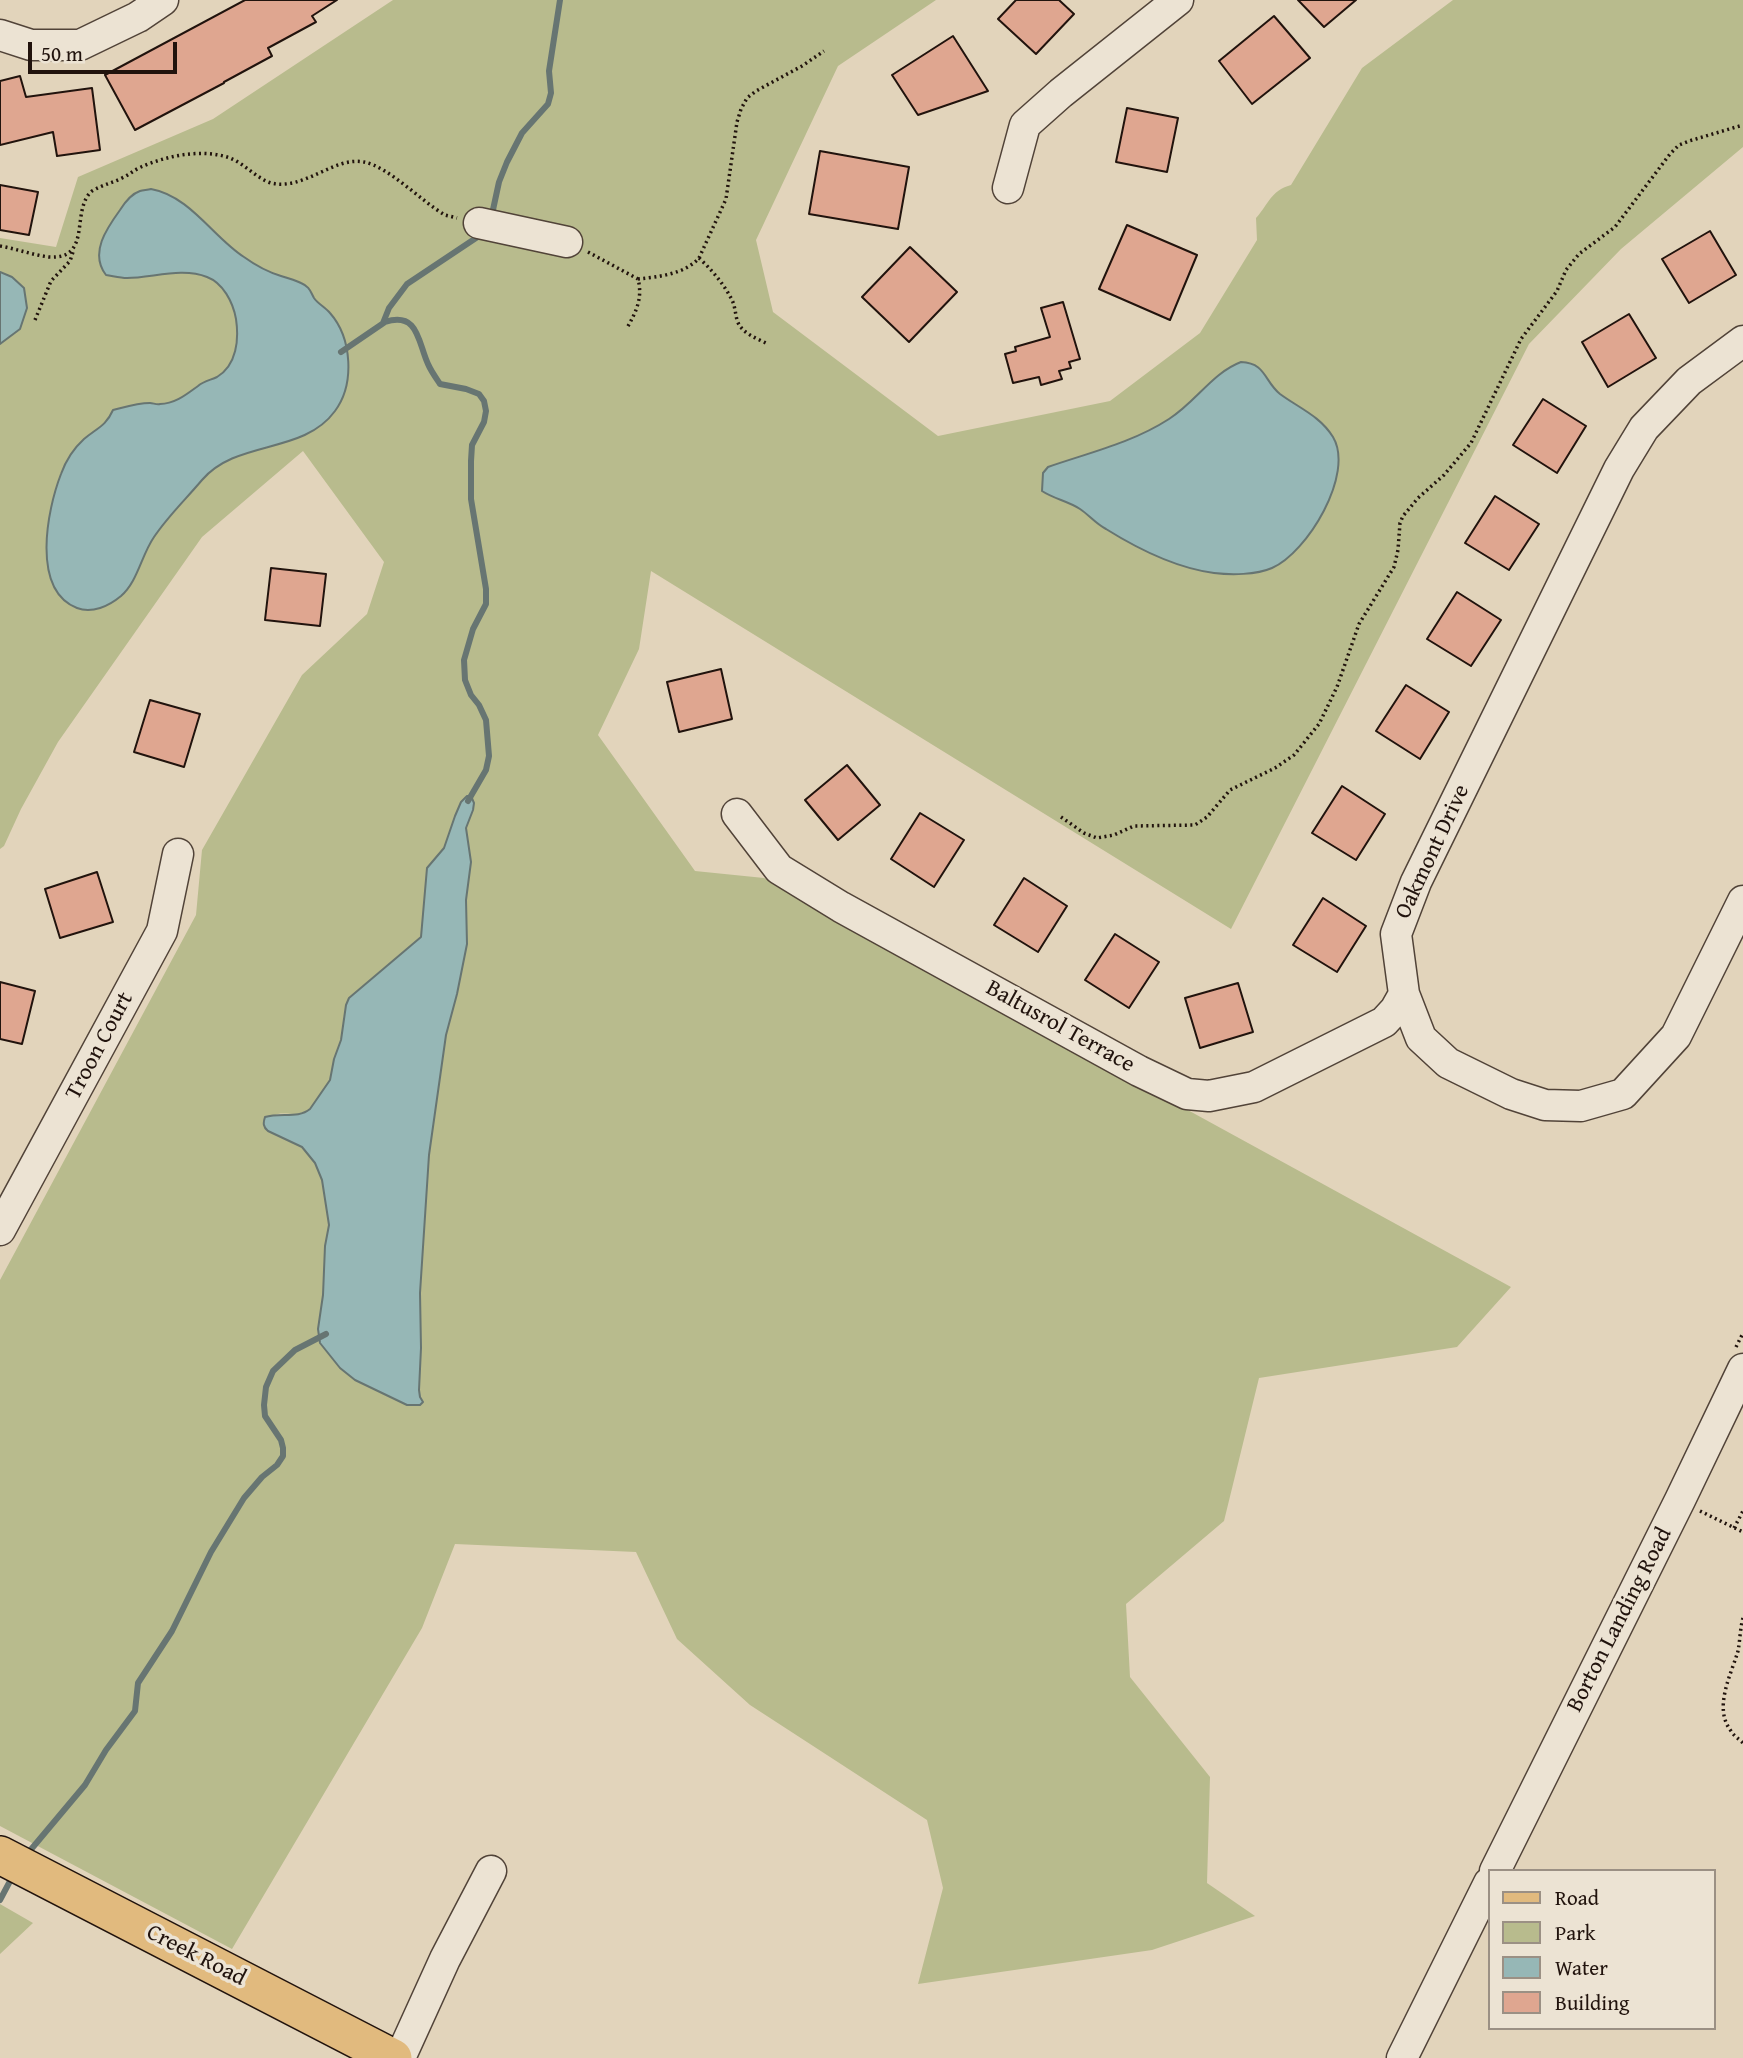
<!DOCTYPE html>
<html>
<head>
<meta charset="utf-8">
<style>
	body { margin:0 }
	#map { position:relative; width:1743px; height:2058px; overflow:hidden; background:#e2d4bb; font-family:"Gentium Book Plus",serif }
	canvas { display:block }
	.legend { position:absolute; left:1488px; top:1869px; width:228px; height:161px; box-sizing:border-box; background:#ece3d3; border:2px solid #9b9084; margin:0; padding:9px 12px; list-style:none; font-size:21px; color:#21130d }
	.legend li { display:flex; align-items:center; gap:14px; height:35px }
	.legend b { width:35px; border:2px solid #9b9084 }
	.scale { position:absolute; left:28px; top:42px; width:149px; height:32px; box-sizing:border-box; border:4px solid #21130d; border-top:0; padding-left:9px; font-size:21px; line-height:24px; white-space:nowrap; color:#21130d; -webkit-text-stroke:5px #ece3d3; paint-order:stroke }
</style>
</head>
<body>
<div id="map">
<canvas width="1743" height="2058"></canvas>
<ul class="legend">
<li><b style="height:9px;background:#e1ba7e"></b>Road</li>
<li><b style="height:19px;background:#b8bb8d"></b>Park</li>
<li><b style="height:19px;background:#96b7b6"></b>Water</li>
<li><b style="height:19px;background:#dfa690"></b>Building</li>
</ul>
<div class="scale">50 m</div>
</div>
<script>
const ctx = document.querySelector('canvas').getContext('2d');
ctx.lineJoin = 'round';
function fillPath(path, color) {
  ctx.fillStyle = color;
  ctx.fill(path, 'evenodd');
}
function stroke(path, color, width, dash) {
  ctx.strokeStyle = color;
  ctx.lineWidth = width;
  ctx.lineCap = dash ? 'butt' : 'round';
  ctx.setLineDash(dash || []);
  ctx.stroke(path);
}
function write(font, color, halo, rows, align = 'center') {
  ctx.font = font + ' "Gentium Book Plus",serif';
  ctx.lineWidth = 7;
  ctx.setLineDash([]);
  ctx.textBaseline = 'middle';
  ctx.strokeStyle = halo;
  ctx.fillStyle = color;
  for (const [text, x, y, turn = 0] of rows) {
    ctx.save();
    ctx.translate(x, y);
    ctx.rotate((+turn || 0) * Math.PI / 180);
    ctx.textAlign = isNaN(turn) ? turn : align;
    if (halo) ctx.strokeText(text, 0, 0);
    ctx.fillText(text, 0, 0);
    ctx.restore();
  }
}
fillPath(new Path2D(`
	M393 0H936L838 66 756 240 773 312 938 436 1110 401 1200 333 1257 240 1256 218C1269 204 1270 191 1291 185L1362 68 1453 0H1743V147L1621 249 1529 344 1231 929 651 571 639 649 598 735 695 871 764 878 1511 1287 1457 1347 1259 1378 1224 1521 1126 1604 1130 1677 1210 1777 1207 1883 1255 1916 1152 1950 918 1984 943 1888 927 1820 750 1705 677 1639 636 1552 455 1544 422 1628 232 1949 0 1826V1280L196 915 202 850 302 675 367 614 384 562 303 451 202 537 58 742 21 809 4 846 0 849V238L56 247 78 177 213 119ZM473 798V810L466 828 471 862 466 900 467 944 457 994 446 1035 429 1155 420 1293 421 1348 419 1390 420 1397 423 1402 420 1405H407L355 1380 340 1368 320 1343 318 1329 323 1295 325 1246 329 1225 322 1180 315 1163 302 1147 268 1131 266 1129 263 1122C268 1119 273 1115 278 1114 288 1112 300 1118 309 1110 328 1093 338 1062 342 1037 344 1022 342 1008 352 996L421 937 427 868 444 848 455 816Z
	M0 1904 33 1923 0 1954Z`), '#b8bb8d');
const water = new Path2D(`
	M151 189C190 196 213 237 244 257 255 265 268 272 281 276 288 278 295 280 301 283 310 287 310 291 314 298 318 304 325 307 330 313 352 338 355 384 335 411 303 455 237 439 202 480 186 499 168 516 154 537 141 556 138 581 121 596 109 606 92 614 77 608 31 590 47 510 61 474 66 460 73 449 84 439 97 428 106 426 113 410 125 407 137 403 150 403 153 403 157 405 160 404 175 404 187 394 198 386 204 381 211 380 217 377 237 365 239 339 236 319 233 302 223 283 207 277 182 267 152 278 127 278 120 278 113 276 106 275 89 253 107 228 120 210 125 202 131 194 140 191 143 190 147 190 151 189Z
	M0 272 12 277 24 288 27 308 20 329 0 344Z
	M1241 362C1266 363 1264 381 1280 394 1299 408 1320 416 1333 437 1355 474 1307 553 1272 568 1256 575 1231 575 1214 573 1176 568 1138 549 1106 529 1096 524 1089 515 1080 509 1068 501 1054 499 1042 491L1043 473 1048 467C1088 453 1132 443 1169 419 1196 402 1212 373 1241 362Z
	M467 796H471L474 803 473 810 466 828 471 862 466 900 467 944 457 994 446 1035 429 1155 420 1293 421 1348 419 1390 420 1397 423 1402 420 1405H407L355 1380 340 1368 320 1343 318 1329 323 1295 325 1246 329 1225 322 1180 315 1163 302 1147 268 1131C263 1127 263 1123 265 1117 280 1112 298 1119 310 1109L330 1080 334 1059 341 1040 346 1005 349 998 421 937 427 868 444 848 455 816 461 802Z`);
fillPath(water, '#96b7b6');
stroke(water, '#677572', 2);
stroke(new Path2D(`
	M491 219 499 182 507 162 522 133 548 104 551 93 549 71 560 0
	M383 323 389 308 407 284 482 234
	M341 352 385 322C419 311 418 343 428 364 431 371 436 378 440 384L466 389 479 394 484 401 486 411 484 422 472 445 471 461V499L486 589V604L473 629 464 660 465 680 471 695 479 705 486 720 489 756 486 770 468 801
	M28 1853 85 1785 106 1750 135 1711 138 1683 172 1631 211 1552 244 1498 262 1477 277 1465 283 1456V1448L281 1440 265 1416 264 1405 266 1387 273 1371 295 1350 326 1334
	M0 1900 9 1883`), '#677572', 6);
const building = new Path2D(`
	M245 0H337L312 16 316 22 268 48 272 56 224 82V83L135 130 105 75Z
	M1016 0H1059L1074 14 1036 54 998 19Z
	M1298 0H1356L1324 27Z
	M1274 16 1310 58 1252 104 1219 61Z
	M953 36 988 91 918 115 892 75Z
	M20 76 26 97 92 88 100 150 57 156 53 132 0 145V81Z
	M1127 108 1178 118 1167 172 1116 162Z
	M820 151 909 167 898 229 809 214Z
	M0 185 38 192 29 235 0 230Z
	M1127 225 1197 255 1170 320 1099 289Z
	M1710 231 1736 275 1689 303 1662 259Z
	M910 247 957 292 909 342 862 297Z
	M1063 302 1080 359 1069 362 1071 368 1059 371 1062 379 1041 385 1039 377 1013 383 1005 354 1016 351 1015 347 1050 337 1041 308Z
	M1629 314 1656 358 1608 387 1582 342Z
	M1543 399 1586 426 1557 473 1513 445Z
	M1495 496 1539 524 1509 570 1465 543Z
	M271 568 326 574 320 626 265 620Z
	M1457 592 1501 620 1471 666 1427 639Z
	M721 669 732 719 679 732 667 682Z
	M1406 685 1449 712 1420 759 1376 731Z
	M150 700 200 714 184 767 134 752Z
	M847 765 880 805 838 840 805 800Z
	M1342 786 1385 814 1356 860 1312 833Z
	M920 813 964 840 934 887 891 859Z
	M97 872 113 922 60 938 45 889Z
	M1024 878 1067 906 1038 952 994 925Z
	M1323 898 1366 926 1337 972 1293 945Z
	M1115 934 1159 962 1129 1008 1085 980Z
	M0 982 35 991 22 1044 0 1039Z
	M1238 983 1253 1032 1200 1048 1185 998Z`);
fillPath(building, '#dfa690');
stroke(building, '#21130d', 2);
const minor = new Path2D(`
	M0 35 31 45H80L138 17 163 0
	M1008 188 1025 125 1061 93 1178 0
	M479 223 567 242
	M1743 341 1689 381 1644 428 1619 469 1416 882 1396 934 1404 994 1421 1038 1448 1063 1511 1094 1545 1105 1581 1106 1623 1094 1676 1036 1743 901
	M737 814 779 869 841 907 1139 1071 1187 1094 1209 1096 1254 1087 1384 1022 1395 1010 1404 994
	M0 1230 162 931 178 854
	M1495 1871 1680 1500 1743 1369
	M400 2058 445 1959 491 1871
	M1402 2058 1489 1883`);
const major = new Path2D(`
	M0 1855 393 2058`);
stroke(minor, '#514338', 33);
stroke(major, '#21130d', 40);
stroke(new Path2D(`
	M0 246C17 249 33 255 49 257 93 260 70 210 92 191 102 185 112 183 122 178 129 175 134 170 141 167 166 156 202 148 230 158 245 164 256 178 271 183 304 191 334 156 364 162 389 167 421 201 445 215L457 218
	M588 252 638 279C643 298 636 312 627 328
	M699 258C711 269 723 283 731 298 735 305 735 312 737 320 741 333 756 338 768 344
	M638 279C658 277 685 274 699 258L726 199 737 122 741 109 747 98 756 91 802 66 824 51
	M35 320 51 281 70 261 74 249
	M1061 817 1084 833 1097 838 1114 835 1134 826 1195 825 1207 817 1230 790 1275 768 1294 755 1319 724 1337 687 1359 624 1394 567 1398 550 1400 523 1403 516 1418 498 1444 475 1471 443 1521 339 1557 291 1566 270 1579 254 1615 227 1670 154 1679 145 1689 141 1743 125
	M1736 1347 1743 1333
	M1700 1511 1743 1532
	M1734 1528 1743 1511
	M1743 1618C1740 1629 1740 1641 1738 1651 1731 1675 1713 1708 1731 1731 1734 1736 1739 1739 1743 1743`), '#21130d', 3.5, [2, 3.5]);
stroke(minor, '#ece3d3', 30);
stroke(major, '#e1ba7e', 37);
write('23px', '#21130d', '#ece3d3', [
	["Oakmont Drive",1433,852,-65],
	["Baltusrol Terrace",1060,1027,29],
	["Troon Court",100,1046,-62],
	["Borton Landing Road",1620,1620,-63],
	["Creek Road",196,1956,27]
]);
</script>
</body>
</html>
